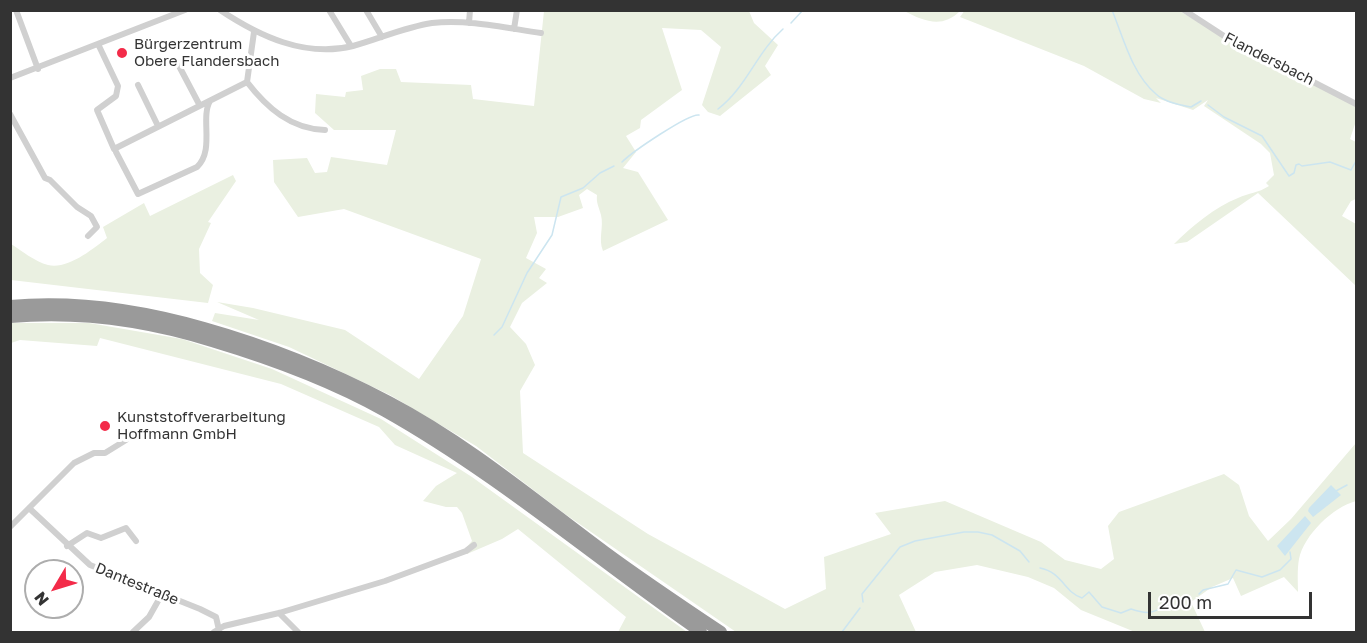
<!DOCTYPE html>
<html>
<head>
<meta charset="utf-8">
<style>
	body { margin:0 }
	#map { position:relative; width:1367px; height:643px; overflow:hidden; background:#fff; font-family:"Golos Text",sans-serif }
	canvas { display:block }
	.frame { position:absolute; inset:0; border:12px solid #333; pointer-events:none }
	.north { position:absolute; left:24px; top:559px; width:60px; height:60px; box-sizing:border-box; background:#fff; border:2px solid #adadad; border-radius:50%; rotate:232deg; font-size:16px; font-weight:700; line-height:24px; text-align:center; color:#333 }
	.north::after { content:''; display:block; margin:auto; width:21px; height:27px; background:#f32b49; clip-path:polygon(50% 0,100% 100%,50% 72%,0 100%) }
	.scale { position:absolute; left:1148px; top:592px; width:164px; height:27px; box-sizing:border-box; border:3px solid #333; border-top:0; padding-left:8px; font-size:18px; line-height:21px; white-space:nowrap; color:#333; -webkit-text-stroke:4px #fff; paint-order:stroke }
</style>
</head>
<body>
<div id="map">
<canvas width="1367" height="643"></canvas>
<div class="frame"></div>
<div class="north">N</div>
<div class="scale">200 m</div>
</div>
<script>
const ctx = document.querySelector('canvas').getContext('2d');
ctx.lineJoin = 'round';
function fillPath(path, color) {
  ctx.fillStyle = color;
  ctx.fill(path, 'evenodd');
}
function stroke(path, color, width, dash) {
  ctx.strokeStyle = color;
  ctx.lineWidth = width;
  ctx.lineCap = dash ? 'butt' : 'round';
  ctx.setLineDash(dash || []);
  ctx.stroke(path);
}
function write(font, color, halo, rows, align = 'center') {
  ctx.font = font + ' "Golos Text",sans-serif';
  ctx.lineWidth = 6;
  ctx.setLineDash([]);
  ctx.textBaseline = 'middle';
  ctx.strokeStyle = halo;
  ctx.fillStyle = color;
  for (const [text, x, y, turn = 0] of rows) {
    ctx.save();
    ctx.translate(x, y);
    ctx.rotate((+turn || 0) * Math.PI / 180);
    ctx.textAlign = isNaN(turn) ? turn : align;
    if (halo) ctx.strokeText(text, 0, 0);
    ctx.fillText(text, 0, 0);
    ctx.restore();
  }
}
fillPath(new Path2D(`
	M965 10 1180 11 1234 44 1356 106V121L1350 139 1356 142V199L1351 201 1342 216 1356 224V286L1258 193 1187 242 1174 244C1192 226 1215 207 1238 198 1249 193 1258 193 1269 186L1266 183 1274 175 1270 153 1261 144 1204 106 1208 100 1193 110 1156 98 1161 103 1144 99 1084 66 960 17Z
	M544 11H749L754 23 778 45 765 66 771 75 720 116 708 112 702 105 721 47 701 30 662 28 682 90 641 120 640 128 626 136 636 152 623 168 638 172 668 220 603 251C598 239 604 227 601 215 599 207 596 203 597 195L587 189 579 195 583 208 558 217H534L537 233 526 258 546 269 539 278 547 283 522 303 510 327 526 344 535 365 520 391 523 453 648 534 785 609 826 589 824 557 891 534 875 513 945 501 1041 542 1065 560 1101 569 1114 559 1108 526 1119 512 1224 474 1239 485 1249 516 1268 541 1291 519 1356 443V501C1333 507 1304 535 1299 559 1297 570 1298 582 1298 592L1284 577 1241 596 1233 578 1212 587 1191 602 1205 632H1135L1081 610 1054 588 1028 577 977 565 935 572 899 595 916 632H736L565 514 476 446 390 395 289 347 212 321 215 313 259 320 217 302 253 308 345 330 419 379 463 316 481 259 344 209 298 217 274 182 273 160 307 158 315 173 327 172 331 157 387 165 396 130H334L315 113 316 94 345 97 346 92 363 90 361 76 380 69H396L401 82 471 85 473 99 534 106Z
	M904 11H960C942 29 924 21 904 11Z
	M233 175 236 181 208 222 211 223 199 249 200 273 213 285 208 303 11 280V244C21 250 35 262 48 265 67 270 93 249 107 238L103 227 144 203 150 216Z
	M11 323H89L182 339 272 369 381 419 472 477 687 632H618L626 617 518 529 502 539 467 554 464 550 472 541 462 513 457 507H446L423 501 436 486 457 473 395 445 379 427 281 384 100 338 97 346 20 340 11 343Z`), '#eaf0e1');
fillPath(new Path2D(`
	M1331 485 1341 495 1313 517 1308 511 1309 508Z
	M1305 516 1311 523 1285 556 1277 546Z`), '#cce5f0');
stroke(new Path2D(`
	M1112 10C1123 37 1132 74 1156 94 1164 102 1180 105 1191 107L1201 101
	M791 23 803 10
	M1208 105 1224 117 1262 136 1289 176 1294 173 1296 165 1299 164 1302 166 1330 162 1351 170 1356 161
	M718 109C746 88 757 52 783 29
	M622 162C632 152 689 113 699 115
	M494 335 502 327 527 273 552 235 561 197 583 188 600 173 614 166
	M1336 491 1347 485
	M1040 568C1062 572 1065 593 1082 598L1089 592 1102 607 1121 613 1131 609C1143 613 1153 615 1163 606H1191
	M1199 594 1203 590 1228 584 1236 570 1262 577 1280 570 1291 559 1290 552
	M863 602 862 594 900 547 915 541 964 532H978L992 535 1020 551 1029 562
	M842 632 860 608`), '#cce5f0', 1.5);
stroke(new Path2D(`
	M16 10 38 69
	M220 10C259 36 305 58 353 46 379 39 405 27 432 23 468 19 506 28 541 33
	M329 10 351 46
	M366 10 382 37
	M1184 10 1224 36 1356 104
	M469 23 470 10
	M514 29 517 10
	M254 32 247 82C267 108 291 129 325 130
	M99 46 118 86 116 96 97 110 114 149 247 82
	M179 66 199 104
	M10 78 185 10
	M138 85 158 126
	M10 114 45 178 50 180 77 207 91 216 97 227 88 236
	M116 152 138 194 197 167C215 150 200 118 210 101
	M29 508 90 565 200 609 216 617 219 630
	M10 527 74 463 94 453H105L126 440
	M67 546 87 533 101 538 126 528 136 541
	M279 613 298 632
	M133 632 149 617 162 594
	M214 632 224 626 279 613 385 581 466 551 474 545`), '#d0d0d0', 6);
stroke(new Path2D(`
	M10 306C75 300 141 310 204 328 268 346 330 371 389 402 467 443 535 500 605 552 643 580 682 606 721 632
	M10 317C78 311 148 321 212 341 272 359 330 380 385 411 497 474 596 559 701 632`), '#9a9a9a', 12);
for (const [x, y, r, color] of [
	[122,53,6,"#f32b49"],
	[105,426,6,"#f32b49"]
]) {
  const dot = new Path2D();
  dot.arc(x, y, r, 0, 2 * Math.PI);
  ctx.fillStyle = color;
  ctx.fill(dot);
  stroke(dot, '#fff', 2);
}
write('15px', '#333', '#fff', [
	["Bürgerzentrum",134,44],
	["Obere Flandersbach",134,61],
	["Kunststoffverarbeitung",117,417],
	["Hoffmann GmbH",117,434]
], 'left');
write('15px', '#333', '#fff', [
	["Flandersbach",1269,59,27],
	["Dantestraße",137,584,22]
]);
</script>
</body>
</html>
